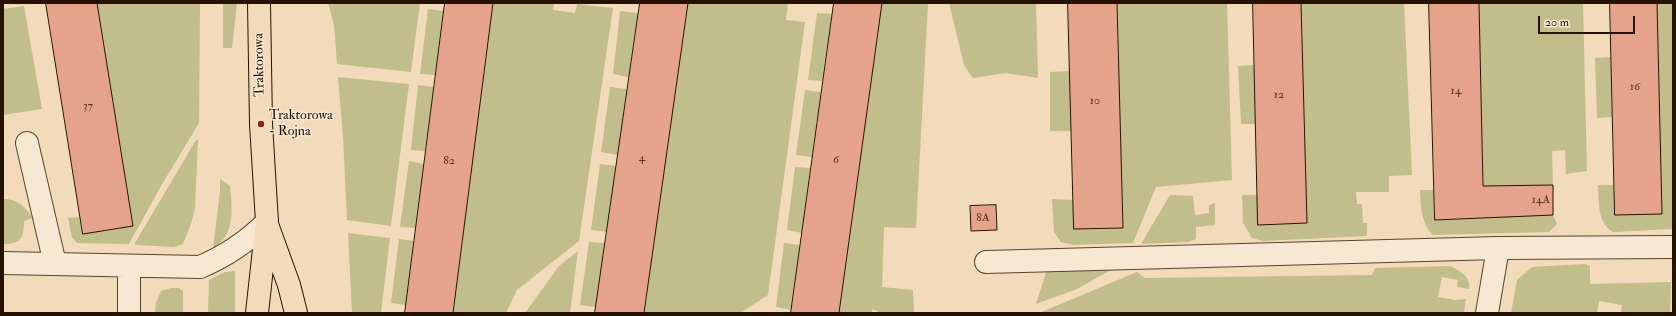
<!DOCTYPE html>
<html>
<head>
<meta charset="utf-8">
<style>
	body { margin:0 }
	#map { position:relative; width:1676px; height:316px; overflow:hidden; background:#f1dbba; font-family:"IM FELL Double Pica",serif }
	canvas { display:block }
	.frame { position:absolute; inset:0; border:4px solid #261200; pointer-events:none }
	.scale { position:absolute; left:1538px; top:16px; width:97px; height:18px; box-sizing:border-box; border:2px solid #261200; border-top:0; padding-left:5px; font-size:12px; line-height:14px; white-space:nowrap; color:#261200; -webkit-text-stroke:3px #f6e8d2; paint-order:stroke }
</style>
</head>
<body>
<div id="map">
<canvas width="1676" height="316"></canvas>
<div class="frame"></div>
<div class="scale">20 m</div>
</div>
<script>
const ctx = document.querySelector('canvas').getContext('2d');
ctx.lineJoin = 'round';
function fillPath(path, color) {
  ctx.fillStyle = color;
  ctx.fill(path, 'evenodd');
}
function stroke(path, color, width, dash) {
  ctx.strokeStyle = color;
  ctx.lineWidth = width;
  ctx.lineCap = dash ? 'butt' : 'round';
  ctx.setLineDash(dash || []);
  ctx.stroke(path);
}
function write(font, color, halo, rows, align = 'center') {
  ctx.font = font + ' "IM FELL Double Pica",serif';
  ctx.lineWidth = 3;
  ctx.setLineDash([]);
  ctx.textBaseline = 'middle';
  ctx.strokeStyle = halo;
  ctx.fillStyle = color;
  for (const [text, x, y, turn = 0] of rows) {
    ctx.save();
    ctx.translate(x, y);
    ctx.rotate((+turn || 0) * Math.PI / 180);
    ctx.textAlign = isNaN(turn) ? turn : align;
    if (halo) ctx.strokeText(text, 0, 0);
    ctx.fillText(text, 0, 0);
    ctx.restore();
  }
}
fillPath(new Path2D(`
	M97 3H200L199 123 161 186 129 244 77 243 72 237 68 218 80 217 83 234 133 226Z
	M223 3H237L232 48H223Z
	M328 3H420L411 72 337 64 334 25Z
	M493 3H554L553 10 575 13 577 4 613 8 579 241 517 290 506 313H453Z
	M688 3H788L786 20 805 22 768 295 740 313H644Z
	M882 3H928L916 228 884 227 882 287 913 290 914 313H880L873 309 871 313H839Z
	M949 3H1036L1038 78 1006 73 973 78 964 65Z
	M1117 3H1227L1232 180 1156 187 1133 243 1073 245 1061 242 1054 232 1052 199 1074 200 1075 229 1123 228Z
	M1301 3H1404L1412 175 1389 176V192H1356L1357 204H1362L1363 223H1367V236L1263 241 1252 238 1243 223 1242 195H1258V225L1307 223Z
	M1479 3H1583L1587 171 1566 174 1565 150 1552 151 1553 185H1529V216L1553 215 1557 224 1549 232 1433 235C1421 223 1421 207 1420 190H1434L1435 220 1484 218Z
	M1657 3H1673V229L1613 232C1597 223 1599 202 1598 185H1614L1615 215 1662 214Z
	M24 6 42 109 3 115V9Z
	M428 9 444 11 435 75 420 74Z
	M620 11 638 13 629 77 613 74Z
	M817 13 832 14 822 81 808 80Z
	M1611 57 1612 117 1597 118 1595 58Z
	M1255 65 1256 124H1241L1238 66Z
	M1070 71 1072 131H1050V72Z
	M338 77 409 84 391 226 347 220 343 137Z
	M418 85 434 87 425 151 411 150Z
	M610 87 627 89 618 155 601 152Z
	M805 90 821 92 812 157 796 155Z
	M196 140H198L195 208 191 224 183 244 174 247 135 245V243Z
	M409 161 424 164 416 228 400 227Z
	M600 164 616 166 607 232 591 230Z
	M795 167 810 168 802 233 787 230Z
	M220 179 230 186C232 207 236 236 213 248L220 192Z
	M1170 195 1193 196 1195 215 1209 213V205L1215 203V225L1196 227V239L1188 242 1141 244Z
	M3 199C17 198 25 207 33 218L24 221C24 238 21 244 3 244Z
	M348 233 390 238 381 313H352Z
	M399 239 414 241 406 305 391 303Z
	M589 242 605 243 596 307 580 305Z
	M784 243 800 245 791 310 776 307Z
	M578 251 570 313H525L559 266Z
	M1585 264 1590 266V284L1671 282 1670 313H1621L1622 305 1599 301 1597 313H1511L1517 280 1532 267Z
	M1450 266C1460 271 1471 276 1469 289L1457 287 1458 280 1442 277 1438 297 1455 300 1466 299 1464 313H1039L1137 272 1145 278 1372 275 1375 268Z
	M1116 267 1077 289 1036 304 1047 269Z
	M235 271V313H208L209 280 225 272Z
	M171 288H179L183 291V313H155L156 303 161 291Z`), '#c1be8b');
const building = new Path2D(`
	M46 3H97L133 226 83 234Z
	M445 3H493L453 313H405Z
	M640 3H688L644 313H595Z
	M834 3H882L839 313H791Z
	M1068 3H1117L1123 228 1074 229Z
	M1253 3H1301L1307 223 1258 225Z
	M1429 3H1479L1483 186 1553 185V215L1435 220Z
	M1610 3H1657L1662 214 1615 215Z
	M996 205 997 230 971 231 970 206Z`);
fillPath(building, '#e6a38b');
stroke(building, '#261200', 1);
const minor = new Path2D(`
	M27 143 55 264
	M986 262 1498 248 1673 247
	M3 263 200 267C226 256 247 242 267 222
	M129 266V313
	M1487 313 1498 248`);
const major = new Path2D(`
	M268 227 289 285 296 313
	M257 313 267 222 261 124 259 3`);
stroke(minor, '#59442e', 24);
stroke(major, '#261200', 24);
stroke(minor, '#f6e8d2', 22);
stroke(major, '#f1dbba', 22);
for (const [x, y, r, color] of [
	[261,124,4,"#8f2418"]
]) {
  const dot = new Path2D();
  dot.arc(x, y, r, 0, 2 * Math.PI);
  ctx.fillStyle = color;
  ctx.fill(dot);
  stroke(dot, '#f6e8d2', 1.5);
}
write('12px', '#563623', null, [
	["16",1635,87],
	["14",1456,91],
	["12",1279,95],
	["10",1095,101],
	["37",88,106],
	["4",642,158],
	["6",836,160],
	["82",449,161],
	["14A",1541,200],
	["8A",983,218]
]);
write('14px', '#261200', '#f6e8d2', [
	["Traktorowa",260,65,-91]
]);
write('14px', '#261200', '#f6e8d2', [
	["Traktorowa",269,116],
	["- Rojna",269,132]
], 'left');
</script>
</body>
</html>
